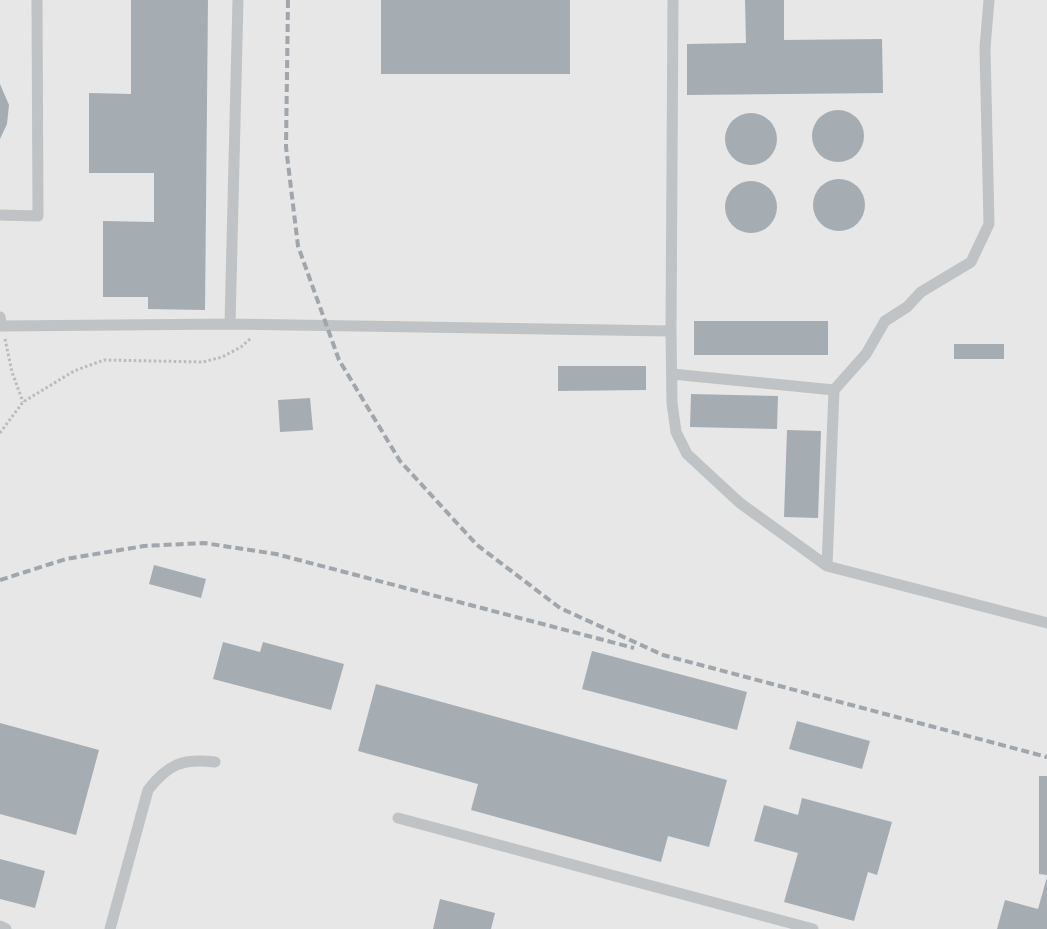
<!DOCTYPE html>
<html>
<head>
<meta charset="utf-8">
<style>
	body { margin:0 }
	canvas { display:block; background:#f6f6f2 }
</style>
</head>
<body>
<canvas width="1047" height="929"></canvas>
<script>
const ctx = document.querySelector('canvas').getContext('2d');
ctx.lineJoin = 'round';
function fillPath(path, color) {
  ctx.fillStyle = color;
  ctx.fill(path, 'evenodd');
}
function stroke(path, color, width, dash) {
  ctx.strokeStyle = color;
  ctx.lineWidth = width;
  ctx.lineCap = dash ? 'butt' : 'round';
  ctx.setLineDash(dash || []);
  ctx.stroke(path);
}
fillPath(new Path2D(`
	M0 0H1047V929H0Z`), '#e6e7e6');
fillPath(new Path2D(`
	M131 0H208L205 310 148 309V297H103V221L154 222V173H89V93L131 94Z
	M381 0H570V74H381Z
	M745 0H784V40L882 39 883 93 687 95V44L746 43Z
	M0 84 9 105 7 124 0 139Z
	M812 136a26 26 0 1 1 52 0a26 26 0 1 1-52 0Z
	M725 139a26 26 0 1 1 52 0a26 26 0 1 1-52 0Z
	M813 205a26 26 0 1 1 52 0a26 26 0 1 1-52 0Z
	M725 207a26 26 0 1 1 52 0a26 26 0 1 1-52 0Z
	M694 321H828V355H694Z
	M954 344H1004V359H954Z
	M558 366H646V390L558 391Z
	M691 394 778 396 777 429 690 427Z
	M310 398 313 430 280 432 278 400Z
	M787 430 821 431 818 518 784 517Z
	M154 565 206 579 201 598 149 584Z
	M223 642 260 652 263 642 344 664 331 710 213 679Z
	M592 651 747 692 737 730 582 689Z
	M376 684 727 780 709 847 668 836 661 862 471 810 478 784 358 751Z
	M797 721 870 741 862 769 789 749Z
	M0 723 99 750 76 835 0 814Z
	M1039 776H1047V875L1039 874Z
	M802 798 892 822 877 875 868 872 854 921 784 902 798 853 754 841 764 805 798 815Z
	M0 859 45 871 35 908 0 899Z
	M1047 877V929H997L1005 900 1038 909Z
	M440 899 495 913 491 929H433Z`), '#a5adb3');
stroke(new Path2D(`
	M5 339 12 372 23 402
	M0 433 23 402 74 371 104 360 203 362 222 357 241 347 251 338`), '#b9bcbe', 3, [2.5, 2.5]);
stroke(new Path2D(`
	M238 0 230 324 671 331 672 403 676 432 687 454 740 503 827 566 1047 623
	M0 215 38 216 37 0
	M0 317 2 326 230 324
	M671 331 673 0
	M672 374 834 390 866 354 885 321 907 307 921 292 971 262 989 224 985 48 989 0
	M827 566 834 390
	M398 818 813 929
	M0 926 6 929
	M110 929 148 790C168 764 183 758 215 762`), '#bfc3c6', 11);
stroke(new Path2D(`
	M288 0 286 147 298 246 339 360 400 461 477 545 560 608 663 655 1047 757
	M0 580 66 559 144 546 204 543 276 554 634 648`), '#a0a6ab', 4, [8, 4]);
</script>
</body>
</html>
